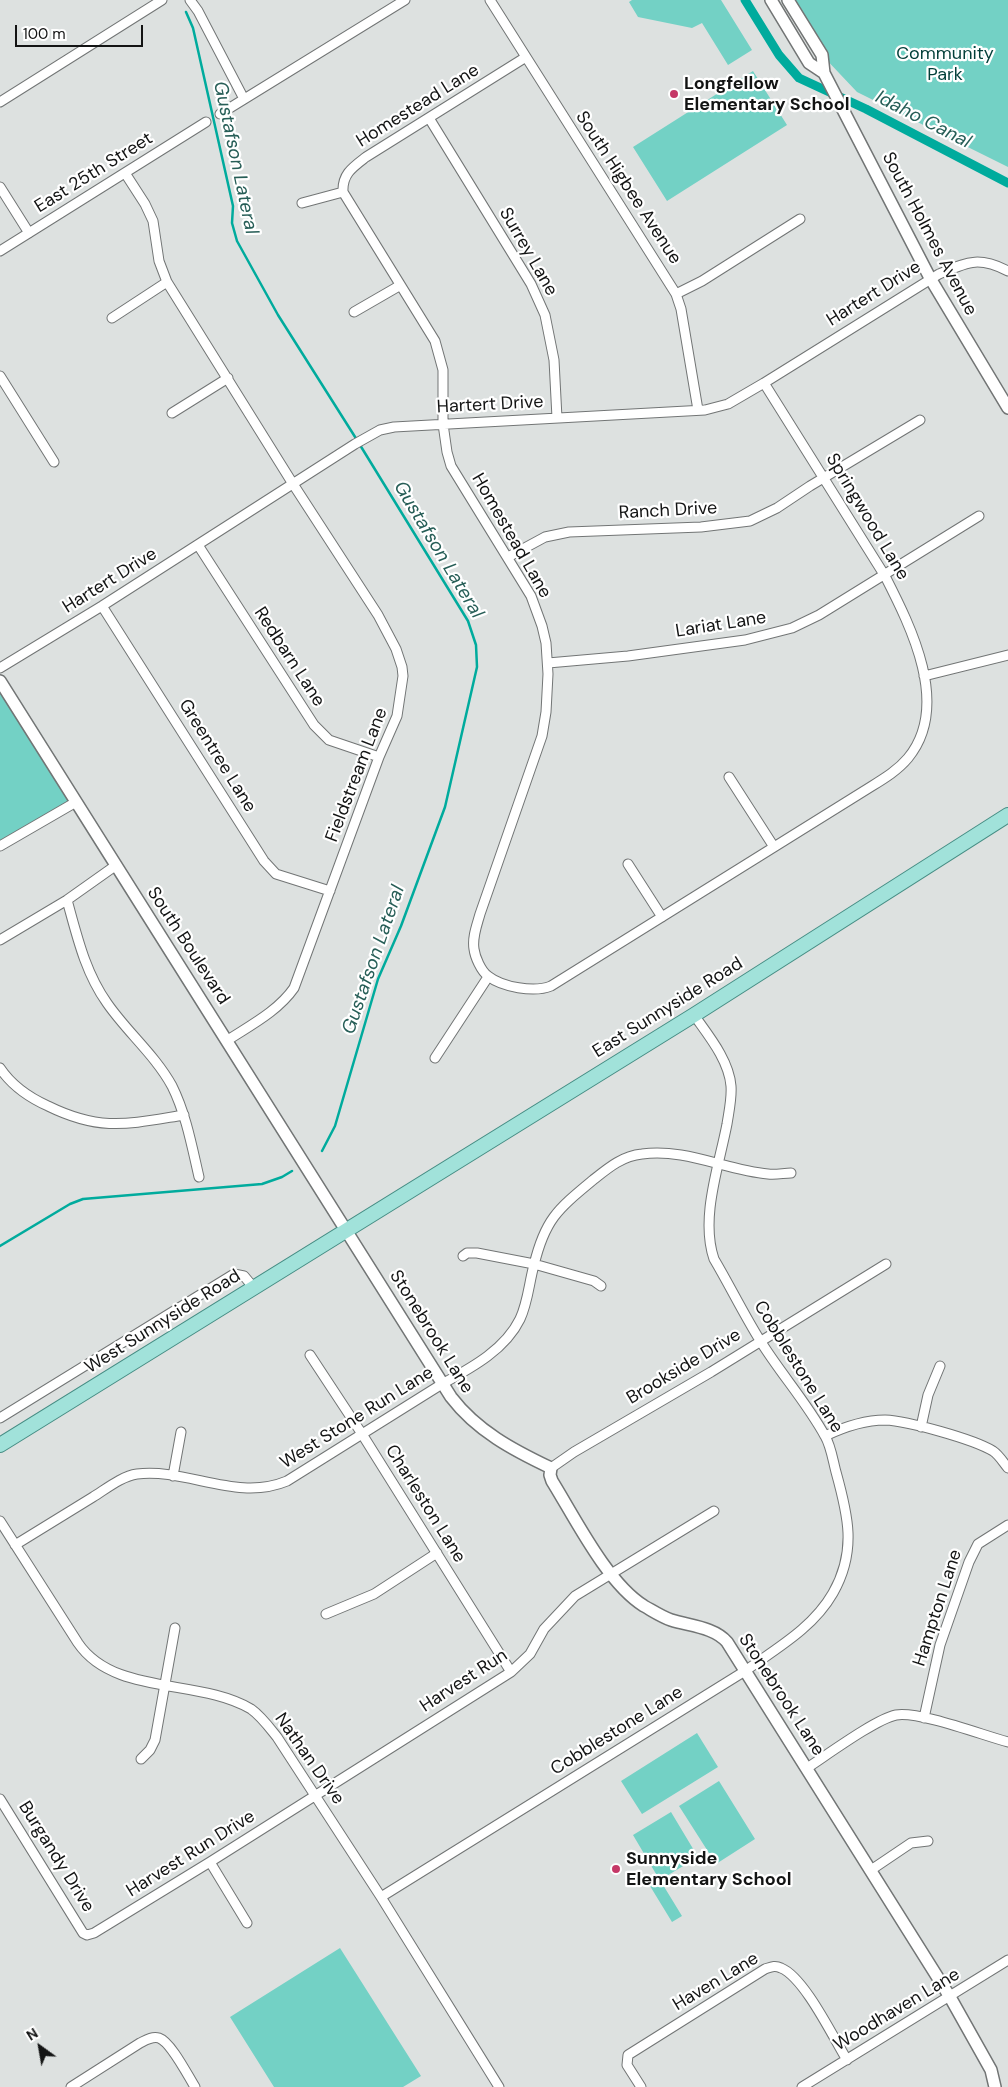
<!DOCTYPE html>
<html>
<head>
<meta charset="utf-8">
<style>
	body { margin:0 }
	#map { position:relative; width:1008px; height:2087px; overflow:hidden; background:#dde1e0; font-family:"DM Sans",sans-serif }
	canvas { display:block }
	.north { position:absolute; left:15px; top:2022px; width:50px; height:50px; -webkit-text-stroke:4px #fff; paint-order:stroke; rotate:328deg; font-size:14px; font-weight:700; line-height:20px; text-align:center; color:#131414 }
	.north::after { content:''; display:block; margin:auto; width:18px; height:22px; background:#131414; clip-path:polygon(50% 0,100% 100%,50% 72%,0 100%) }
	.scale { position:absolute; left:15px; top:25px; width:128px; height:22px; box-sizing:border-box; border:2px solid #131414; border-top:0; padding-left:6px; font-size:15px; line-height:18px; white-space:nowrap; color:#131414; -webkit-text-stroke:4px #fff; paint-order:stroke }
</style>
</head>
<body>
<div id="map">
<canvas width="1008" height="2087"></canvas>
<div class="north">N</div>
<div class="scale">100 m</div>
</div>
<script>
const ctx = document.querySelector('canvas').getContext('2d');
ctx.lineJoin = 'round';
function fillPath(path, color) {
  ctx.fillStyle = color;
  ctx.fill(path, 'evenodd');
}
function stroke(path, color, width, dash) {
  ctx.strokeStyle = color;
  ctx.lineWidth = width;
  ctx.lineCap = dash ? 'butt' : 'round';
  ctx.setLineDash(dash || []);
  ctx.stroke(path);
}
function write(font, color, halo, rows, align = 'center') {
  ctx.font = font + ' "DM Sans",sans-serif';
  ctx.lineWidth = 4.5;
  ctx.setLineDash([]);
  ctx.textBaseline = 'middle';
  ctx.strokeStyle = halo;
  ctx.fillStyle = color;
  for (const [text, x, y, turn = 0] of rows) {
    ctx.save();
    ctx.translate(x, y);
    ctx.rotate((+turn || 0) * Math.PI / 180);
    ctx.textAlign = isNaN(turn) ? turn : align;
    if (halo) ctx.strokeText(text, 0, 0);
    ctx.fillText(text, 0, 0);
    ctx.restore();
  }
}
fillPath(new Path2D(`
	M632 0H721L752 50 728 65 702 23 692 28 638 17 629 2Z
	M792 0H1008V167L857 92 822 55Z
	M753 71 787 125 667 201 633 147Z
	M0 681 76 802 0 846Z
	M697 1733 718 1767 642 1814 621 1781Z
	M719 1781 755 1839 716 1864 679 1806Z
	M671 1812 698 1857 660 1880 682 1916 672 1922 650 1886 659 1879 633 1835Z
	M340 1948 421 2076 403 2087H274L230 2017Z`), '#73d1c5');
stroke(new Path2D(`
	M186 12 193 28 233 206 232 223 237 241 278 315 357 440
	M322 1151 335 1126 378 979 401 926 445 807 477 667 476 645 468 621 360 445
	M0 1246 70 1204 83 1199 262 1184 282 1177 292 1171`), '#00ab9d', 2.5);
stroke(new Path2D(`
	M745 0 779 55 799 78 866 109 1008 183`), '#00ab9d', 9);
const street = new Path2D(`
	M190 0 198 11 244 99
	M490 0 676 294 681 309 698 410
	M526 57 366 157C353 167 342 174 343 192L435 341 443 370V424L447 452 451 466 531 596 542 626 546 643 548 674 546 712 542 736 480 914C477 925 472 937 474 949 475 957 481 971 488 976 502 987 534 993 551 986L872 786C885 778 898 770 908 758 951 706 911 627 885 576L764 383
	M0 102 162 0
	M220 114 405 0
	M429 118 531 284 545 315 554 360 557 418
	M125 173 145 204 153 221 159 261 167 282 293 484 378 615 396 649 402 667 403 676 397 716 379 757 294 988C278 1011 251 1025 228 1040
	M0 187 29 233
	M302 203 343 192
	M0 251 206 122
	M676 294 702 281 800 219
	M354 312 399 286
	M112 318 167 282
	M0 376 54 462
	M172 413 228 378
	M198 545 314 725 329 740 379 757
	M508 557 545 537 569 532 701 527 750 521 777 508 810 486 920 420
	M102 606 264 861 276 874 330 891
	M548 663 628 656 745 640 792 628 819 615 979 516
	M0 668 102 606 355 444 380 430 394 427 705 410 728 404 764 383 939 274C968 262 978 256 1008 271
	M924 676 1008 655
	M729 777 774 847
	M0 846 76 802
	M628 864 662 917
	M67 900C77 936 85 972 107 1003 127 1032 155 1055 172 1086 186 1114 192 1147 199 1177
	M0 940 67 900 115 866
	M435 1058 488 977
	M0 1068C12 1086 28 1097 48 1106 101 1132 128 1124 184 1115
	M463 1256 467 1253H477L534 1264 594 1281 601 1286
	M310 1355 362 1434 511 1672
	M0 1418 234 1274 244 1276 254 1288
	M921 1427 928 1395 940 1366
	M825 1436C844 1427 863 1420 885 1420 908 1421 973 1439 993 1451 999 1455 1003 1462 1008 1468
	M551 1468 574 1452 711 1372 886 1264
	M173 1476 181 1432
	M0 1521 78 1643C114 1696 199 1678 251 1709 261 1716 269 1727 277 1737L381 1897 499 2087
	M15 1545C41 1529 67 1513 93 1497 106 1489 122 1476 137 1474 187 1468 237 1502 287 1481L442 1384C471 1368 505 1350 520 1319 528 1302 529 1283 534 1265 545 1219 558 1209 593 1180 608 1168 622 1156 642 1154 685 1148 726 1170 768 1174 776 1175 784 1173 791 1173
	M326 1614 374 1594 437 1553
	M924 1718 940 1645 969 1562 978 1544 1008 1525
	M141 1759 150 1750 155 1740 175 1628
	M807 1768C827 1755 876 1719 896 1715 919 1711 982 1735 1008 1742
	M0 1799 83 1933 87 1935 94 1933 210 1862 511 1672 530 1654 544 1629 575 1596 714 1511
	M210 1862 247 1923
	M871 1870 911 1843 928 1841
	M381 1897 745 1671C777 1648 813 1628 833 1593 857 1551 848 1515 836 1472 833 1461 831 1446 825 1436 807 1403 781 1374 761 1342 744 1315 730 1286 714 1259 700 1218 719 1166 727 1124 729 1111 732 1098 731 1086 729 1060 708 1035 694 1015
	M71 2087 140 2043C146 2040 152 2036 159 2038 171 2042 188 2076 195 2087
	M641 2087 627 2065 628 2055 765 1969C771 1967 775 1965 781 1968 804 1977 833 2037 847 2060
	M802 2087 1008 1960`);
const secondary = new Path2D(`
	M771 0 809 63 824 73
	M788 0 822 55 824 73 930 278 1008 408
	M0 681C150 920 302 1158 451 1397 477 1431 513 1450 551 1468L550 1475 552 1481C575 1518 607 1583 644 1606 653 1611 662 1617 671 1620 690 1626 714 1627 727 1642L950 1997 991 2070 995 2087`);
const primary = new Path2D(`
	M0 1445 694 1015 1008 815`);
stroke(street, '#727575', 11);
stroke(secondary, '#727575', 14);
stroke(primary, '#468d84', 16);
stroke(street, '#fff', 9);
stroke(secondary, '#fff', 11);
stroke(primary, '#a1e2da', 14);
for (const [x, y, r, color] of [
	[674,94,5,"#c53867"],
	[616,1869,5,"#c53867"]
]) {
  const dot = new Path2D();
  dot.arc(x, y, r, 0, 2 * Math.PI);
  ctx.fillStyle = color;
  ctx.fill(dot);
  stroke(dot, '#fff', 2);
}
write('18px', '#003e38', '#fff', [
	["Community",945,54],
	["Park",945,75]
]);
write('bold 18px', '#131414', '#fff', [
	["Longfellow",684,84],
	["Elementary School",684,105],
	["Sunnyside",626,1859],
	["Elementary School",626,1880]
], 'left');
write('18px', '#131414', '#fff', [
	["Homestead Lane",418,106,-32],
	["East 25th Street",94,173,-32],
	["South Higbee Avenue",628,188,57],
	["South Holmes Avenue",929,234,62],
	["Surrey Lane",528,252,60],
	["Hartert Drive",874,294,-32],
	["Hartert Drive",490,405,-3],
	["Ranch Drive",668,511,-3],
	["Springwood Lane",867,517,59],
	["Homestead Lane",511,536,60],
	["Hartert Drive",110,581,-32],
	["Lariat Lane",721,625,-9],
	["Redbarn Lane",289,657,57],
	["Greentree Lane",217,756,58],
	["Fieldstream Lane",357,775,-69],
	["South Boulevard",188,946,57],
	["East Sunnyside Road",668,1008,-32],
	["West Sunnyside Road",163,1322,-32],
	["Stonebrook Lane",431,1332,58],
	["Brookside Drive",684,1367,-31],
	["Cobblestone Lane",798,1367,58],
	["West Stone Run Lane",357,1418,-32],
	["Charleston Lane",425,1504,58],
	["Hampton Lane",938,1608,-72],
	["Harvest Run",464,1681,-33],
	["Stonebrook Lane",781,1695,57],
	["Cobblestone Lane",617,1731,-32],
	["Nathan Drive",309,1759,55],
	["Harvest Run Drive",191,1854,-32],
	["Burgandy Drive",56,1857,58],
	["Haven Lane",716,1982,-31],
	["Woodhaven Lane",897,2010,-31]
]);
write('italic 19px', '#275e57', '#fff', [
	["Idaho Canal",923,120,27],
	["Gustafson Lateral",235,158,78],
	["Gustafson Lateral",438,550,59],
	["Gustafson Lateral",374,960,-71]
]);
</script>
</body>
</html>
